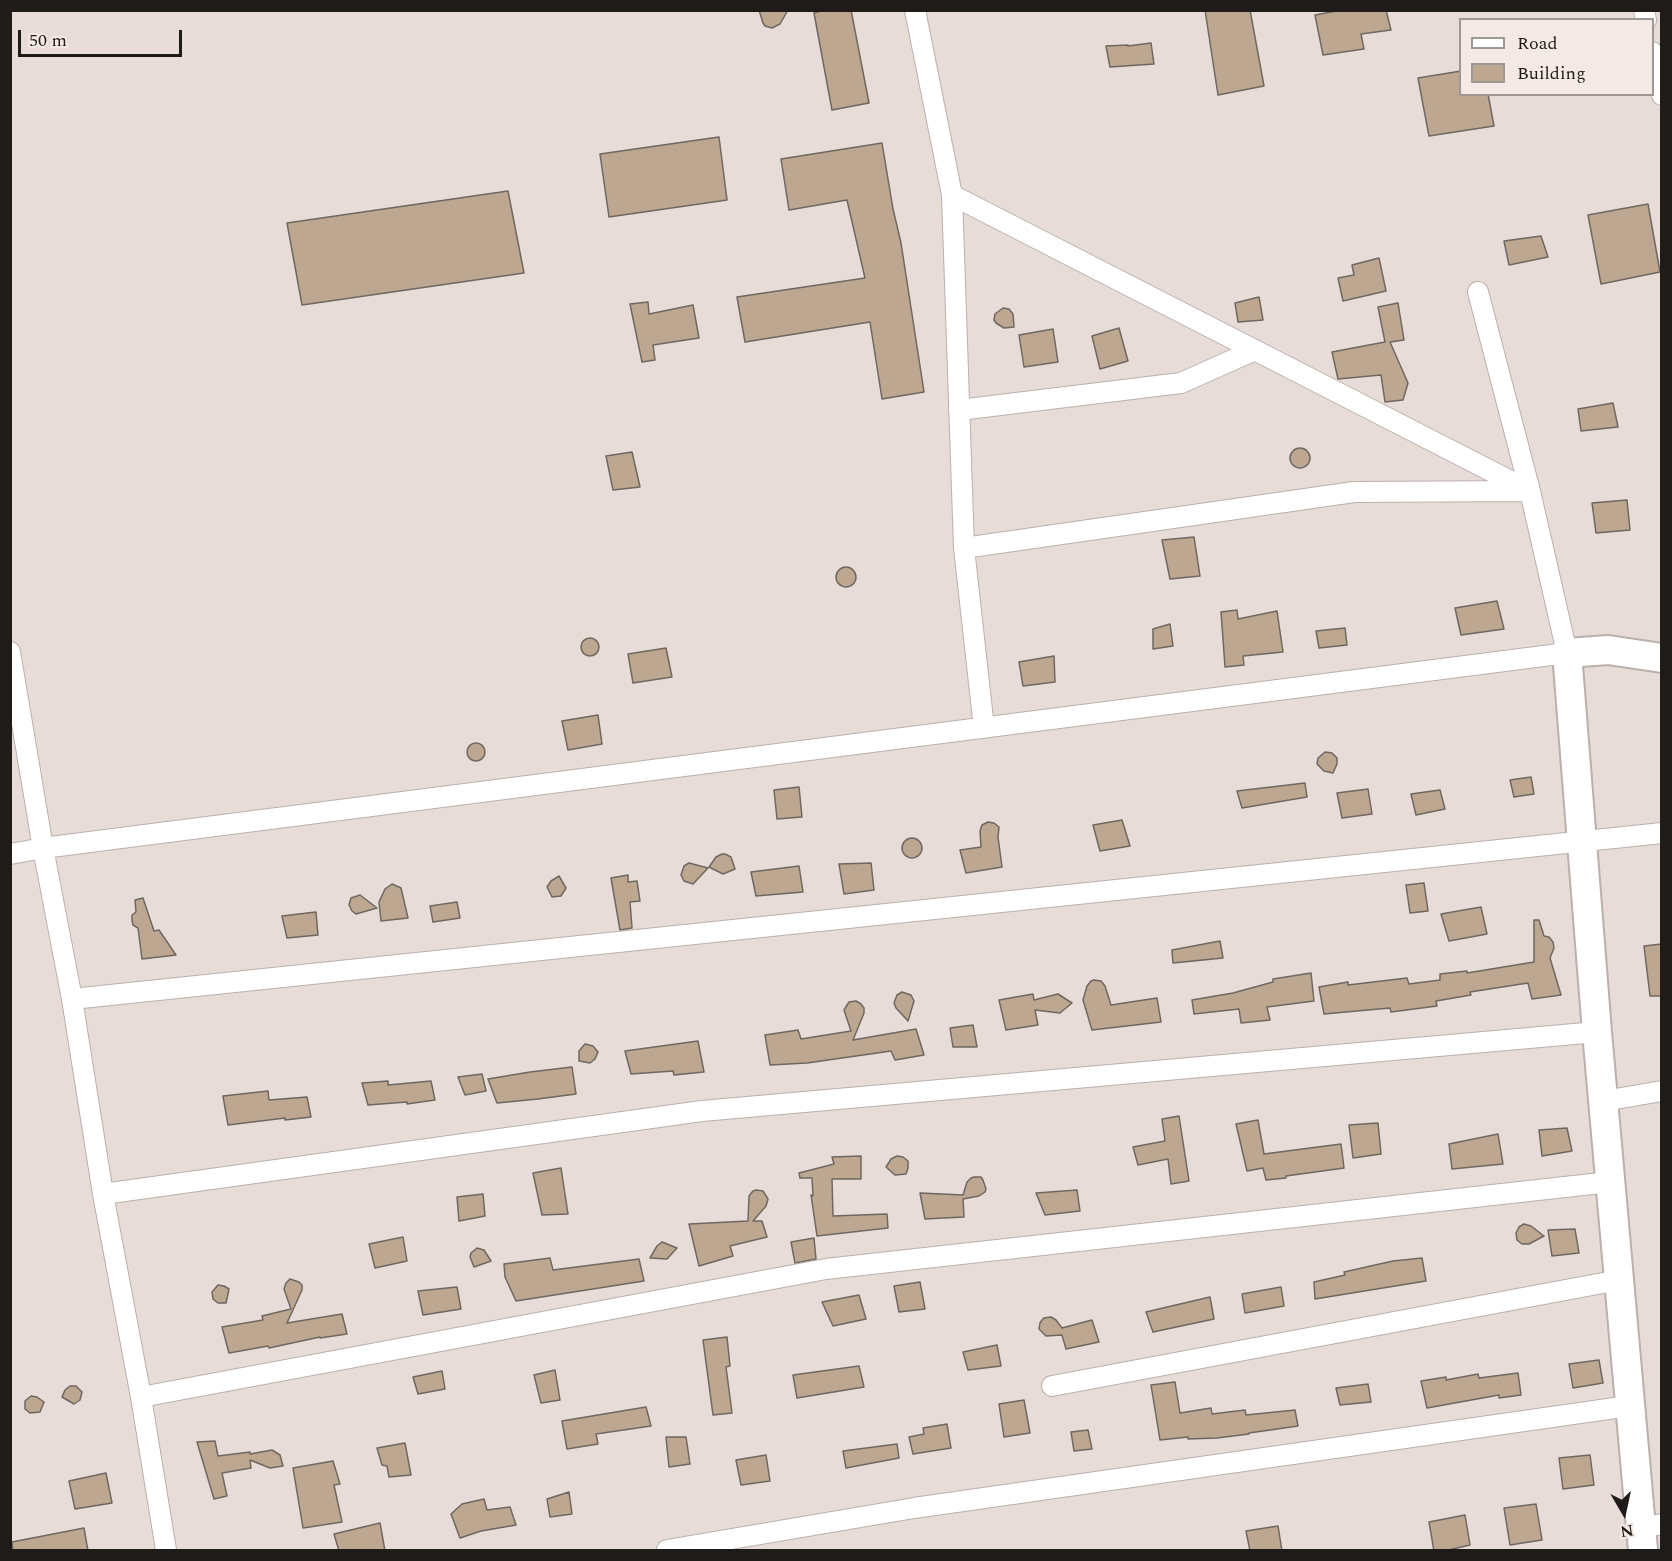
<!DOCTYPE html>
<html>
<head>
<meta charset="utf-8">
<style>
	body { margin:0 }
	#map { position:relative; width:1672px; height:1561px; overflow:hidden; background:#e7dcd8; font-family:Spectral,serif }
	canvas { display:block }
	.frame { position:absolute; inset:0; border:12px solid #1e1b19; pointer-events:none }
	.legend { position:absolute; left:1459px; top:18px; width:195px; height:78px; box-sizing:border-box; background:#f4e9e5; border:2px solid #9e9793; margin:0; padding:8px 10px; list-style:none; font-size:18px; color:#1e1b19 }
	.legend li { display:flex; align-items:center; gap:12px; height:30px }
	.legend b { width:30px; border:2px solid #9e9793 }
	.north { position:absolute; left:1594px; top:1483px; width:60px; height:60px; -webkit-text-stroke:4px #f4e9e5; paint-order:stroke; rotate:171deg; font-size:16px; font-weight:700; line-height:24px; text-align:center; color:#1e1b19 }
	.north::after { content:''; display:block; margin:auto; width:21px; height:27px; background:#1e1b19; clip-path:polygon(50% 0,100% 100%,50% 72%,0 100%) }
	.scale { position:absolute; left:18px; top:30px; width:164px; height:27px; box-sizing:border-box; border:3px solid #1e1b19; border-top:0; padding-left:8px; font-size:18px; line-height:21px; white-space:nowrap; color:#1e1b19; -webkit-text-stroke:4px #f4e9e5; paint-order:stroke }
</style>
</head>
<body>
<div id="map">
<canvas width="1672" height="1561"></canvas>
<div class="frame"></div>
<ul class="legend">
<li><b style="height:8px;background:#fff"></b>Road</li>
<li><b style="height:16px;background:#bda790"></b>Building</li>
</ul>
<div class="north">N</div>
<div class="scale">50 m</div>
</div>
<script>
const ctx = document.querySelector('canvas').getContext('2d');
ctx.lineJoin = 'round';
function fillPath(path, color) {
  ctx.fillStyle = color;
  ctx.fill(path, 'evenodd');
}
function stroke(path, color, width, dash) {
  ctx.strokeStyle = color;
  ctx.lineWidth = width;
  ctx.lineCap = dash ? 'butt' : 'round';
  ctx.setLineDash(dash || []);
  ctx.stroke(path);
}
const building = new Path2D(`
	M759 10H788L780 24 772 28 765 26 763 23Z
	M825 10H851L869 103 832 110 814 13Z
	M1205 10H1250L1264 86 1218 95Z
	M1342 10H1386L1391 30 1361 34 1364 49 1323 55 1315 15Z
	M1151 43 1154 64 1110 67 1106 46 1128 45V46Z
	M1461 71V94H1488L1494 126 1429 136 1418 78Z
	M719 137 727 200 609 217 600 154Z
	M882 143 893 209 901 243 924 392 882 399 870 322 745 342 737 297 865 278 847 200 789 210 781 159Z
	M508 191 524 273 302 305 287 223Z
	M1648 204 1660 272 1601 284 1588 215Z
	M1541 236 1548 257 1509 265 1504 241Z
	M1379 258 1386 291 1343 301 1338 278 1354 275 1352 265Z
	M1259 297 1263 320 1238 322 1235 303Z
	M648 302 649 314 693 305 699 338 653 345 655 360 642 362 630 304Z
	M1398 303 1404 340 1390 342 1408 383 1403 400 1385 402 1381 375 1338 379 1332 352 1385 342 1378 307Z
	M1003 308 1009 309 1013 314 1014 327 1004 328 996 323 994 320 995 314Z
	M1119 328 1128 361 1100 369 1092 336Z
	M1053 329 1058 362 1024 367 1019 335Z
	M1613 403 1618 427 1581 431 1578 409Z
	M1290 458a10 10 0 1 1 20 0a10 10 0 1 1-20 0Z
	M632 452 640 487 613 490 606 456Z
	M1627 500 1630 530 1596 533 1592 503Z
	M1194 537 1200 576 1170 579 1162 540Z
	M836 577a10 10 0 1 1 20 0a10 10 0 1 1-20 0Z
	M1497 601 1504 629 1461 635 1455 608Z
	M1237 610 1238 619 1277 611 1283 652 1243 656 1244 665 1225 667 1221 612Z
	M1170 624 1173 646 1153 649V629Z
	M1345 628 1347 645 1319 648 1316 631Z
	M581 647a9 9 0 1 1 18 0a9 9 0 1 1-18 0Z
	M666 648 672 677 633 683 628 654Z
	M1054 656 1055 682 1023 686 1019 662Z
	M598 715 602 744 568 750 562 721Z
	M467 752a9 9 0 1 1 18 0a9 9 0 1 1-18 0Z
	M1325 752 1332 753 1337 758V764L1333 773 1324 771 1317 764 1318 758Z
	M1531 777 1534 794 1514 797 1510 780Z
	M1305 783 1307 797 1242 808 1237 791Z
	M799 787 802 817 777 819 774 790Z
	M1368 789 1372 814 1342 818 1337 793Z
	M1440 790 1445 809 1416 815 1411 794Z
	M1122 820 1130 846 1100 851 1093 825Z
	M988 822 994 823 999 827 998 837 1002 867 966 873 960 850 981 847 980 831 982 825Z
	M902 848a10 10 0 1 1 20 0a10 10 0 1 1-20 0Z
	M722 854H725L731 857 735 869 723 874 709 867 716 857Z
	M689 863 708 868 693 884 684 881 681 875 684 866Z
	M871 863 874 890 844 894 839 864Z
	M799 866 803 892 756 896 751 872Z
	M628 875V882L637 881 640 901 630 902 632 928 620 930 611 878Z
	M559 876 566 888 561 896 552 897 547 887 551 881Z
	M1424 883 1428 911 1410 913 1406 885Z
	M392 884 401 888 408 918 381 921 379 902 385 889Z
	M360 895 377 908 356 914 352 911 349 905 351 898Z
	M143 898 154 931 159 930 176 955 142 959 138 928 133 925 132 920V915L136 912 135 900Z
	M457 902 460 918 433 922 430 906Z
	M1481 907 1487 934 1449 941 1441 914Z
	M316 912 318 935 287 938 282 916Z
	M1534 920H1539L1544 936 1549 937 1553 942 1554 948 1550 958 1561 995 1532 999 1528 983 1470 992 1471 995 1436 1001 1437 1006 1391 1012 1390 1008 1324 1014 1319 987 1348 982V985L1407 978 1409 984 1440 980V974L1467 971V973L1534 962Z
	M1220 941 1223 958 1173 963 1172 950Z
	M1662 944V996H1650L1644 946Z
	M1311 973 1314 1001 1267 1007 1270 1020 1241 1023 1239 1009 1194 1014 1192 1000 1233 993 1273 982V979Z
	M1094 980 1101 981 1105 986 1111 1005 1157 998 1161 1022 1092 1030 1083 1000 1087 986 1091 981Z
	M902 992 911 995 914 1001 908 1021 896 1008 894 1003 897 995Z
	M1033 994 1034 1000 1058 994 1072 1003 1060 1013 1035 1010 1038 1025 1006 1030 999 1000Z
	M856 1001 861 1004 864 1008V1013L853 1040 916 1029 924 1055 895 1060 891 1051 807 1063 770 1065 765 1035 798 1030 801 1039 851 1031 844 1010 849 1002Z
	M973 1025 977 1047H953L950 1028Z
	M698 1041 704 1072 674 1075 673 1071 631 1074 625 1051Z
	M585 1044 593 1046 598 1052 595 1059 590 1063 579 1061V1051Z
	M572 1067 576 1094 538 1099 497 1103 488 1079 530 1072Z
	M482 1074 486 1091 465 1095 458 1077Z
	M388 1081V1085L431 1081 435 1100 407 1104V1102L368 1105 362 1083Z
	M268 1091 269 1100 307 1097 311 1117 285 1120V1118L228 1125 223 1096Z
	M1179 1116 1189 1181 1171 1184 1168 1159 1138 1165 1133 1147 1165 1141 1162 1119Z
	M1258 1120 1264 1154 1341 1144 1344 1168 1286 1176V1178L1266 1180 1263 1168 1247 1171 1236 1124Z
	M1378 1123 1381 1154 1353 1158 1349 1125Z
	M1567 1128 1572 1151 1542 1156 1539 1130Z
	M1498 1134 1503 1164 1452 1169 1449 1144Z
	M861 1156V1179H832L833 1216 887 1214 888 1228 817 1236 811 1195 813 1196 812 1178H800L799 1173 834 1164 832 1157Z
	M897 1156 903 1157 908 1161V1168L906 1174 895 1175 886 1167 891 1159Z
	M561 1168 568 1214 542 1215 533 1173Z
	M974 1177H981L983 1180 986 1189 985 1192 979 1196 963 1199 964 1217 925 1219 920 1193 963 1195 967 1182 971 1178Z
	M756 1190 763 1191 768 1199 766 1206 753 1221H762L767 1237 730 1246 733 1256 699 1266 689 1224 748 1221 749 1196 753 1191Z
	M1077 1190 1080 1211 1045 1215 1036 1193Z
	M483 1194 485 1216 459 1221 457 1197Z
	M1524 1224 1531 1226 1544 1236 1529 1244H1522L1517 1240 1516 1233 1519 1227Z
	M1575 1229 1579 1253 1552 1256 1548 1230Z
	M403 1237 407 1261 375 1268 369 1244Z
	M814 1238 816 1259 795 1263 791 1242Z
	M662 1242 677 1248 667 1259 650 1258 657 1246Z
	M477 1248 484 1250 491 1261 474 1267 470 1257 471 1253Z
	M550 1258 553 1270 639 1259 644 1281 516 1301 505 1277 504 1264Z
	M1422 1258 1426 1281 1315 1299 1314 1282 1345 1275 1344 1272 1393 1261Z
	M290 1279 299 1282 302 1285V1290L287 1323 342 1314 347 1334 320 1338V1337L269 1348 268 1346 229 1353 222 1327 263 1320 262 1316 291 1309 284 1289 286 1283Z
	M920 1282 925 1309 899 1312 894 1286Z
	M218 1285 224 1286 229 1289 226 1303H218L213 1299 212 1292Z
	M457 1287 461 1309 423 1315 418 1291Z
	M1281 1287 1284 1306 1245 1313 1242 1294Z
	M859 1295 866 1319 833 1326 822 1302Z
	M1210 1297 1214 1319 1153 1332 1146 1312Z
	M1051 1317 1056 1320 1062 1328 1092 1320 1099 1342 1066 1349 1062 1335 1046 1336 1039 1329 1040 1323 1042 1320 1044 1318Z
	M727 1337 730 1366 726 1367 732 1413 713 1415 703 1340Z
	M997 1345 1001 1366 968 1370 963 1352Z
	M1599 1360 1603 1383 1573 1388 1569 1364Z
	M859 1366 864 1387 797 1398 793 1375Z
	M555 1370 560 1400 541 1403 534 1375Z
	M442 1371 445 1389 418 1394 413 1377Z
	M1518 1373 1521 1395 1499 1398V1395L1427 1408 1421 1381 1446 1377V1380L1478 1374 1479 1378Z
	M1175 1382 1180 1413 1211 1408 1212 1414 1245 1410 1246 1415 1295 1410 1298 1426 1249 1433V1434L1217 1438 1188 1439V1437L1160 1440 1151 1385Z
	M1368 1384 1371 1402 1340 1405 1336 1388Z
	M70 1386H76L82 1392 80 1400 74 1404 62 1397 65 1390Z
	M31 1396 37 1397 44 1402 40 1412 30 1413 25 1409V1401Z
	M1024 1400 1030 1433 1004 1437 999 1404Z
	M646 1407 651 1426 596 1434 598 1444 567 1449 562 1421Z
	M947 1424 951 1448 913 1454 909 1437 924 1434 923 1428Z
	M1088 1430 1092 1449 1074 1451 1071 1432Z
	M666 1437H686L690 1464 669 1467Z
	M215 1441 218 1456 250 1452V1454L272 1450 280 1455 283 1466 270 1468 250 1460 251 1468 222 1473 227 1496 214 1499 197 1442Z
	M405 1443 411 1475 389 1477 387 1466 382 1465 377 1448Z
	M897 1444 899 1458 846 1468 843 1451Z
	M766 1455 770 1481 741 1485 736 1460Z
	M1590 1455 1594 1485 1563 1489 1559 1458Z
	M333 1461 340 1484 334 1485 342 1522 303 1528 293 1468Z
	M106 1473 112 1503 75 1509 69 1481Z
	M569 1492 572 1514 550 1517 547 1499Z
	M484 1499 487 1510 510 1507 516 1525 481 1531 460 1538 451 1514 462 1504Z
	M1536 1504 1542 1540 1510 1545 1504 1508Z
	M1465 1515 1470 1545 1444 1551H1434L1429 1522Z
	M380 1523 385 1551H339L334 1534Z
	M1278 1526 1282 1551H1250L1246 1531Z
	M84 1528 88 1551H13L12 1542Z`);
fillPath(building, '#bda790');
stroke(building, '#6e6861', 1.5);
const minor = new Path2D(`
	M915 10 952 195 964 548 984 728
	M1644 10 1646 20
	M1652 52 1662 95
	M952 195 1530 491
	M959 410 1181 383 1255 350
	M964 548 1354 492 1527 491
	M10 652 43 848 10 854
	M72 999 1662 833
	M1604 1101 1662 1091
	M103 1194 702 1111 1597 1032
	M1052 1386 1619 1280
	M141 1397 826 1269 1610 1182
	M1641 1528 1662 1524
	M166 1550 141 1397 103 1194 72 999 43 848 1567 653 1530 491 1478 292
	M667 1550 914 1508 1629 1406`);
const secondary = new Path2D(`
	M1643 1550 1597 1032 1567 653 1608 650 1662 658`);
stroke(minor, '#bbb0ac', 22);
stroke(secondary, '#bbb0ac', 32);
stroke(minor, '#fff', 20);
stroke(secondary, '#fff', 28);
</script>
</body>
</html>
